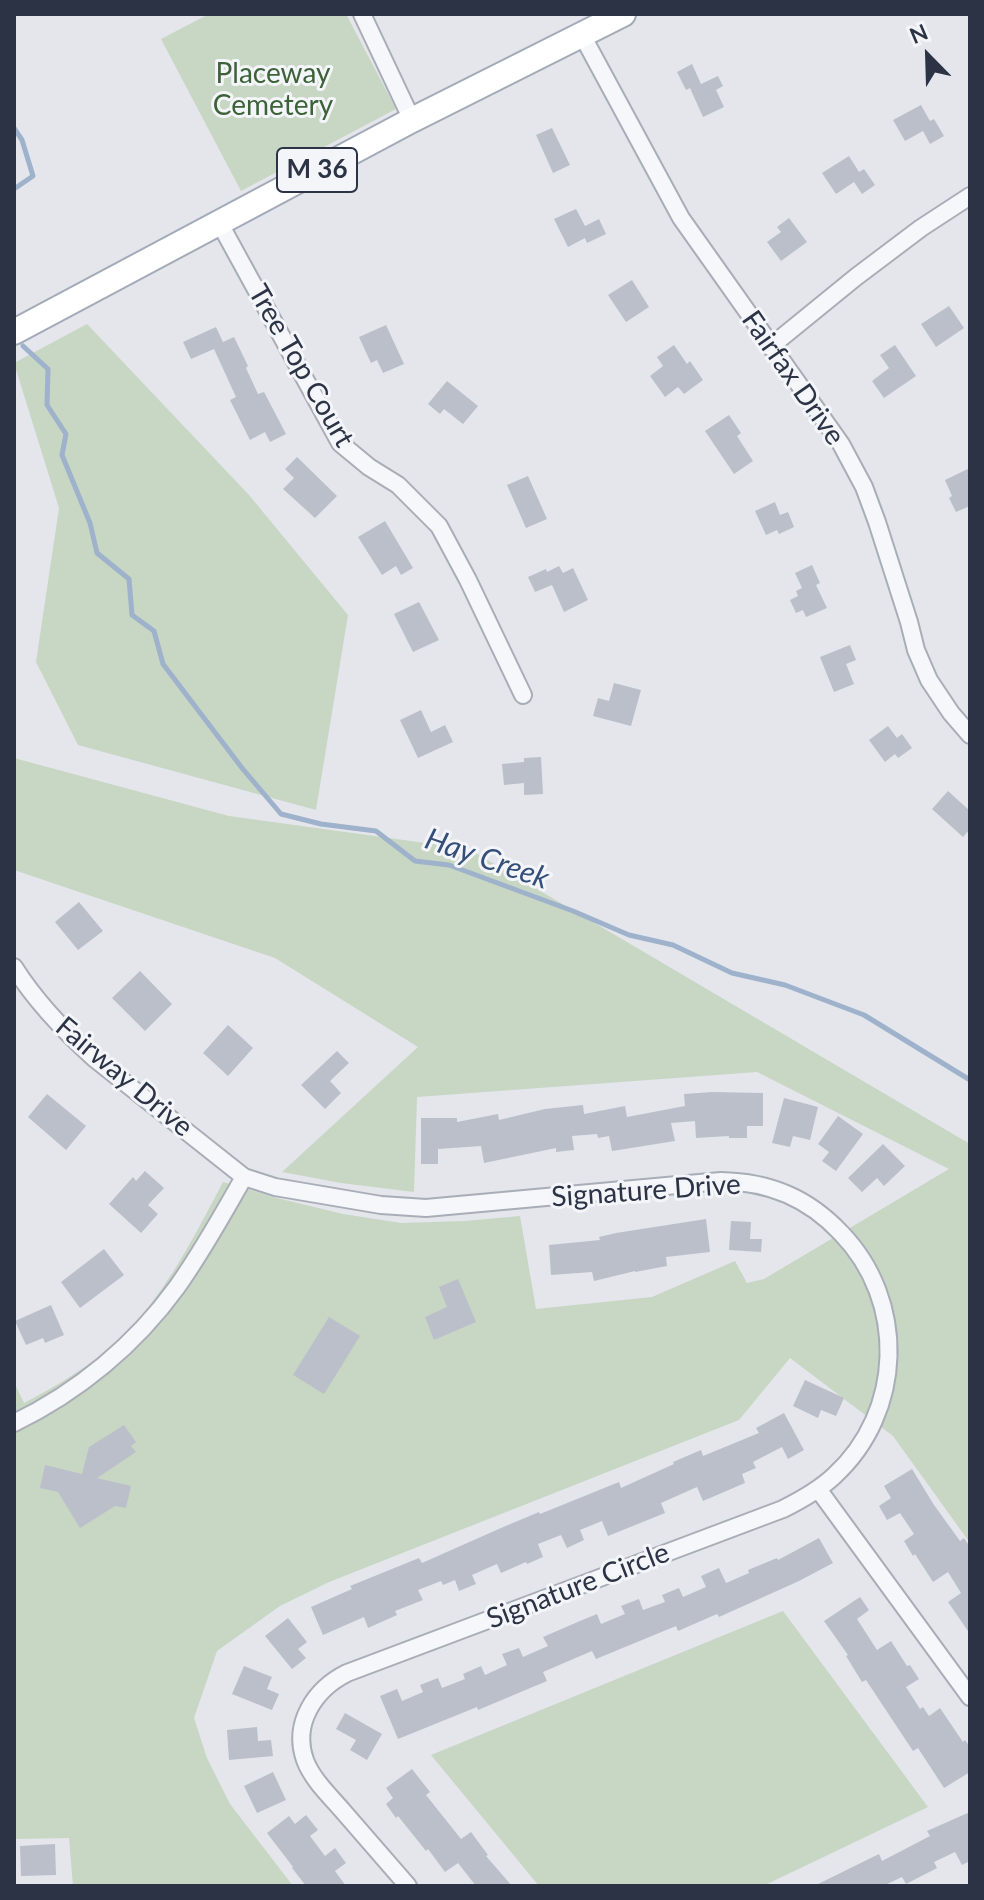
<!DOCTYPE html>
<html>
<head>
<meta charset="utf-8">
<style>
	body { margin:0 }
	#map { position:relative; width:984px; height:1900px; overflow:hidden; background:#e4e6ec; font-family:Lato,sans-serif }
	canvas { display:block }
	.frame { position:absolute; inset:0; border:16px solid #2b3345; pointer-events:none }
	.north { position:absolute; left:888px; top:16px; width:80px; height:80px; -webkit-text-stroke:6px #f3f5f9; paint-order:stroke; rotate:337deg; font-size:22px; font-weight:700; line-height:32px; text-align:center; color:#2b3345 }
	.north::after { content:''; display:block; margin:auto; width:28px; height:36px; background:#2b3345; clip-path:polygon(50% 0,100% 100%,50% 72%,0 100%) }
</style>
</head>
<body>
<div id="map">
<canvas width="984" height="1900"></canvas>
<div class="frame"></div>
<div class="north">N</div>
</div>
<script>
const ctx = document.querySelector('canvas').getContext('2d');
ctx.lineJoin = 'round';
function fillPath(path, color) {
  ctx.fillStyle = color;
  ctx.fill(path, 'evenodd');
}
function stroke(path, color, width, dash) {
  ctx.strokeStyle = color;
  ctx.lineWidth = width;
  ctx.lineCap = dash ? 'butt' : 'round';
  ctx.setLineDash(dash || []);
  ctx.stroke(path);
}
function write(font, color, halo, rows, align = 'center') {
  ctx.font = font + ' Lato,sans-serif';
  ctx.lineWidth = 6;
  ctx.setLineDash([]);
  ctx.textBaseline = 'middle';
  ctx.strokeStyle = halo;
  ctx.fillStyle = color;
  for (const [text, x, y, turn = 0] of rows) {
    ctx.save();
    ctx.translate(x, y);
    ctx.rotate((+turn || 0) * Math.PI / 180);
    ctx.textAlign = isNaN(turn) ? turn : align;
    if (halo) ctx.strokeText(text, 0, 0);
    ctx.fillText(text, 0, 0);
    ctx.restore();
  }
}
fillPath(new Path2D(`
	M209 14H346L396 109 241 191 161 39Z
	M87 324 249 495 348 615 316 810 78 745 36 662 59 508 14 363Z
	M14 758 229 816 469 849 970 1144V1543L893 1436 790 1358 739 1420 329 1582 280 1606 217 1651 194 1718 207 1758 230 1804 293 1886H73L69 1838 14 1839V1382L24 1403C60 1384 97 1362 126 1333 168 1289 195 1235 223 1182L277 1198 343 1214 401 1223 465 1221 520 1216 536 1309 652 1297 735 1261 747 1283 764 1279 949 1169 757 1072 417 1097 414 1192 341 1183 282 1172 418 1047 275 958 14 870Z
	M783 1611 928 1807 763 1886H539L431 1755Z`), '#c8d6c4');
stroke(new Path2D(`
	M14 128 22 140 33 176 14 189
	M23 346 48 369 47 405 66 434 62 455 90 523 97 553 129 579 132 615 154 631 163 664 242 768 281 814 321 824 376 831 415 861 449 865 573 911 629 935 673 945 732 973 785 985 864 1015 970 1080`), '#9eb2cc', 5);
fillPath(new Path2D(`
	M692 64 701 84 718 76 723 86 716 90 724 107 703 117 690 88 686 90 677 72Z
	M921 105 930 121 934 119 944 136 930 144 923 131 905 141 893 120Z
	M552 128 570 165 553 173 536 135Z
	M849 156 859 172 864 169 875 185 862 194 854 182 836 194 822 173Z
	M576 209 585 226 599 219 606 234 587 243 585 238 568 247 554 219Z
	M789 218 807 242 781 261 767 242 781 232 777 227Z
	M632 280 649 307 626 322 608 295Z
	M949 306 964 328 936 347 921 324Z
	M386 325 404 364 383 373 377 360 371 363 359 337Z
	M216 327 223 342 234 337 248 366 246 368 258 394 264 392 286 434 270 442 265 432 250 440 230 400 236 397 214 349 191 359 183 342Z
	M674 345 687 364 690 361 703 380 684 394 678 387 665 397 650 376 663 366 657 357Z
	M895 345 916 376 884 398 872 381 889 368 880 355Z
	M447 381 478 406 463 424 444 409 440 414 428 404Z
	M729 415 741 433 737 436 753 461 734 474 705 431Z
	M297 457 337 496 315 518 283 489 294 478 285 469Z
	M970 468V506L956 512 949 498 952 496 945 480Z
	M528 476 547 519 526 528 507 485Z
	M775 502 780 515 788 512 794 527 779 534 777 530 766 535 755 511Z
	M385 521 413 568 401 575 396 566 382 575 358 537Z
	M812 565 820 583 816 585 827 608 806 617 803 610 796 613 790 600 798 596 796 591 802 588 795 573Z
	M559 566 563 573 573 568 588 600 564 612 552 585 535 592 528 577 546 569 547 572Z
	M419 602 439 640 413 652 394 614Z
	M850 645 856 660 846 664 854 684 834 692 820 657Z
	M614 683 641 690 631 726 593 716 598 698 609 701Z
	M421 710 431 732 445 725 453 742 418 758 400 720Z
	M888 726 897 738 902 734 912 748 898 758 895 754 885 762 869 740Z
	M541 757 543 794 524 795V783L504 785 502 764 524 762V758Z
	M948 791 970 811V829L963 837 932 809Z
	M79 902 103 931 78 950 55 922Z
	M140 971 172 1004 145 1031 112 998Z
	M228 1025 253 1048 228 1076 203 1053Z
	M337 1051 349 1063 330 1081 341 1093 325 1109 301 1085Z
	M712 1092 763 1093V1126H747V1138H729V1136L696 1138 695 1121 671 1123 675 1141 612 1151 609 1136 598 1138 597 1134 572 1136 574 1150 556 1152V1148L484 1163 481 1146 438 1149V1164H421V1118H457V1122L498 1114 499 1120 545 1109 583 1105 584 1114 625 1106 627 1117 685 1106 684 1094Z
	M47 1094 86 1126 66 1150 28 1117Z
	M784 1098 818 1107 810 1140 793 1136 790 1147 772 1143Z
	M838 1116 863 1134 836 1171 822 1161 829 1152 818 1144Z
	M883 1144 905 1166 884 1186 877 1178 862 1192 848 1178Z
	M145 1171 164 1188 148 1205 158 1214 141 1233 109 1204 133 1177 136 1181Z
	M706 1219 710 1252 666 1257 667 1266 635 1272V1271L594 1281 592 1272 551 1275 549 1245 600 1240 599 1237 616 1233Z
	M731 1221 751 1222 750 1239H762L761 1252 729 1250Z
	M104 1249 124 1275 80 1308 61 1282Z
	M458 1279 476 1322 434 1340 425 1317 447 1307 439 1287Z
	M51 1305 64 1335 45 1343 43 1338 26 1345 15 1321Z
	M329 1317 360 1336 324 1394 293 1375Z
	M805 1380 844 1398 836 1416 821 1410 818 1418 793 1406Z
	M784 1413 804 1450 788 1459 782 1447 753 1462 756 1468 742 1474 745 1483 703 1501 697 1487 661 1503 665 1513 608 1536 602 1521 580 1530 584 1540 567 1548 561 1535 538 1544 543 1557 527 1564 526 1562 501 1573 497 1564 472 1575 476 1584 459 1591 455 1580 443 1585 441 1581 418 1590 423 1600 395 1611 397 1615 368 1628 364 1617 323 1635 311 1607 352 1589 350 1586 419 1558 422 1563 501 1528 539 1512 540 1514 619 1482 621 1488 674 1464 673 1462 701 1450 703 1456 759 1433 756 1428Z
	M124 1425 136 1442 131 1446 136 1452 97 1478 131 1486 126 1508 115 1506 80 1528 58 1492 40 1488 45 1465 82 1474 89 1447Z
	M912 1469 934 1505 960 1541 964 1538 970 1547V1634L948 1602 961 1593 948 1572 933 1582 915 1554 913 1556 904 1541 914 1534 900 1513 887 1520 879 1506 891 1498 884 1486Z
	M819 1538 833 1563 799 1581 719 1617 717 1614 678 1631 676 1626 596 1659 592 1651 543 1672 547 1681 478 1710 477 1707 398 1739 380 1696 397 1689 402 1701 423 1692 420 1685 438 1678 442 1688 465 1679 463 1674 481 1666 485 1675 507 1665 502 1654 519 1648 523 1657 548 1646 543 1637 580 1621 597 1614 601 1624 625 1614 621 1606 639 1599 643 1610 665 1602 662 1595 679 1588 683 1597 706 1587 701 1576 719 1568 726 1583 749 1573 748 1570 777 1558 778 1560Z
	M860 1597 869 1610 857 1619 877 1650 891 1641 907 1666 910 1665 919 1679 906 1687 920 1709 923 1707 929 1716 940 1708 963 1742 965 1740 970 1747V1772L944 1788 918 1748 913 1751 866 1680 862 1682 846 1656 848 1655 824 1621Z
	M288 1618 307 1642 298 1649 306 1658 292 1669 265 1636Z
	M244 1666 272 1677 267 1689 279 1694 272 1710 232 1694Z
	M345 1713 382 1734 367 1760 350 1750 356 1740 336 1729Z
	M257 1727 258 1741 271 1740 273 1756 229 1760 227 1730Z
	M412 1769 430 1792 426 1795 461 1839 471 1832 488 1855 486 1856 512 1886H476L458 1863 445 1872 428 1849 426 1851 398 1816 396 1818 386 1804 393 1798 386 1788Z
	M273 1772 286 1800 257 1813 244 1786Z
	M970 1812V1861L962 1865 955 1852 934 1862 937 1868 906 1884 902 1877 883 1886H814L879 1854 882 1861 930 1836 927 1831Z
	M306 1815 318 1830 310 1836 325 1856 335 1848 346 1863 335 1871 346 1886H306L292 1868 293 1867 267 1833 289 1816 295 1824Z
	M55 1844 56 1875 21 1876 20 1846Z`), '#bbbfca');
const minor = new Path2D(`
	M362 14 412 120
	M582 35 681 218 841 444 864 487 877 522 909 622 916 650 929 680 951 713 970 735
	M219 222 340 443 369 467 398 485 439 526 468 580 523 695
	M770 347 856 277 921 228 970 196
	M14 967C36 1002 65 1032 95 1059L244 1177 275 1187 381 1205 426 1208 721 1181C770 1182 808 1198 841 1233 907 1301 904 1412 834 1476 819 1490 801 1500 783 1509L347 1673C315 1689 292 1723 305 1760 312 1779 329 1795 342 1810 364 1835 386 1861 408 1886
	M14 1423C78 1392 135 1345 177 1287 202 1252 223 1214 244 1177
	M818 1489 970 1697`);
const primary = new Path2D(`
	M14 332 412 120 623 14`);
stroke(minor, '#a9adb7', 20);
stroke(primary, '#a3aab8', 28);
stroke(minor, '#f6f7fa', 16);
stroke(primary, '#fff', 24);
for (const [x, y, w] of [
	[317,170,80]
]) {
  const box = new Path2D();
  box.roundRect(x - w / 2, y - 22, w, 44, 6);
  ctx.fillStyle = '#f3f5f9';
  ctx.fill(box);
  stroke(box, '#2b3345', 2);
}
write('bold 26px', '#2b3345', null, [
	["M 36",317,170]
]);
write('28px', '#3d6138', '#f3f5f9', [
	["Placeway",273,74],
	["Cemetery",273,106]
]);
write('28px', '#2b3345', '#f3f5f9', [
	["Tree Top Court",301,366,60],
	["Fairfax Drive",793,378,55],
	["Fairway Drive",124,1077,40],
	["Signature Drive",646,1191,-4],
	["Signature Circle",578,1586,-21]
]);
write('italic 30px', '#344f79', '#f3f5f9', [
	["Hay Creek",487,859,19]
]);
</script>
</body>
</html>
